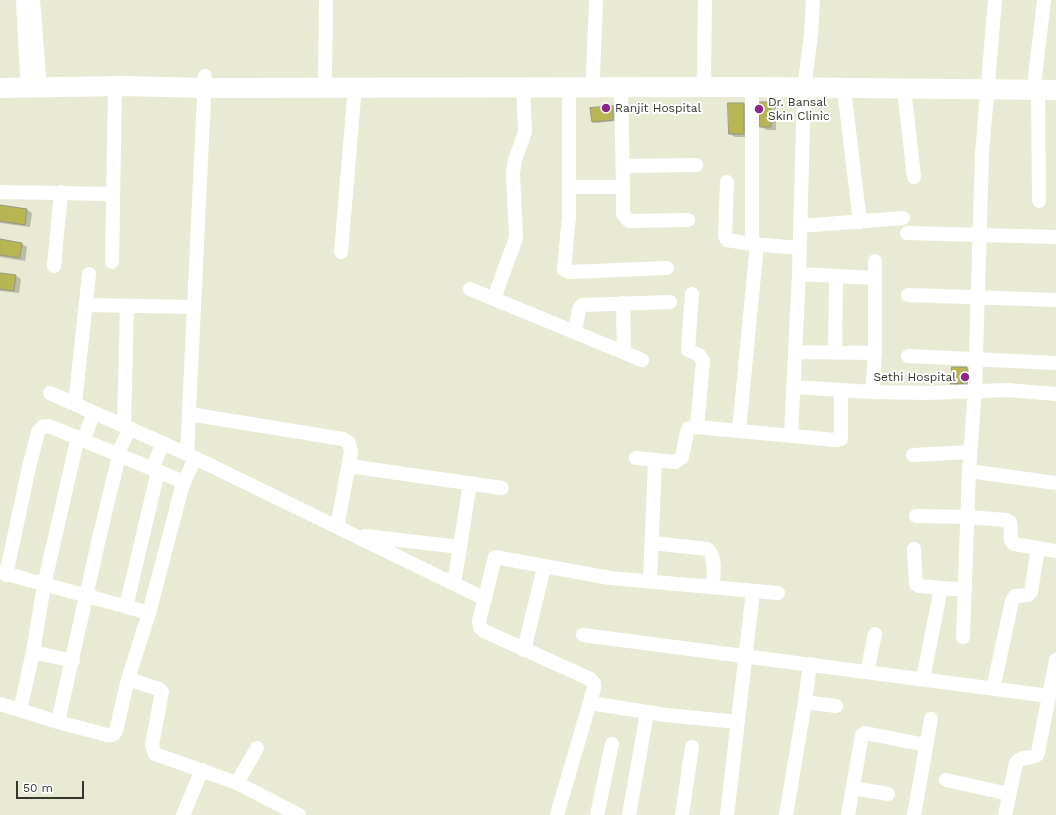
<!DOCTYPE html>
<html>
<head>
<meta charset="utf-8">
<style>
	body { margin:0 }
	#map { position:relative; width:1056px; height:815px; overflow:hidden; background:#e9ead4; font-family:"Work Sans",sans-serif }
	canvas { display:block }
	.scale { position:absolute; left:16px; top:781px; width:68px; height:18px; box-sizing:border-box; border:2px solid #36362e; border-top:0; padding-left:5px; font-size:12px; line-height:14px; white-space:nowrap; color:#36362e; -webkit-text-stroke:3px #fff; paint-order:stroke }
</style>
</head>
<body>
<div id="map">
<canvas width="1056" height="815"></canvas>
<div class="scale">50 m</div>
</div>
<script>
const ctx = document.querySelector('canvas').getContext('2d');
ctx.lineJoin = 'round';
function fillPath(path, color) {
  ctx.fillStyle = color;
  ctx.fill(path, 'evenodd');
}
function stroke(path, color, width, dash) {
  ctx.strokeStyle = color;
  ctx.lineWidth = width;
  ctx.lineCap = dash ? 'butt' : 'round';
  ctx.setLineDash(dash || []);
  ctx.stroke(path);
}
function write(font, color, halo, rows, align = 'center') {
  ctx.font = font + ' "Work Sans",sans-serif';
  ctx.lineWidth = 4;
  ctx.setLineDash([]);
  ctx.textBaseline = 'middle';
  ctx.strokeStyle = halo;
  ctx.fillStyle = color;
  for (const [text, x, y, turn = 0] of rows) {
    ctx.save();
    ctx.translate(x, y);
    ctx.rotate((+turn || 0) * Math.PI / 180);
    ctx.textAlign = isNaN(turn) ? turn : align;
    if (halo) ctx.strokeText(text, 0, 0);
    ctx.fillText(text, 0, 0);
    ctx.restore();
  }
}
fillPath(new Path2D(`
	M771 103 776 105V130H767L762 127Z
	M743 104 748 107V137H735L730 134Z
	M613 107 616 108V121L596 123 592 121Z
	M0 206 27 210 32 213 30 227 0 223Z
	M0 240 22 244 27 247 25 261 0 257Z
	M0 274 16 276 21 279 19 293 0 291Z
	M967 368 972 371V385L957 386 952 383Z`), '#0003');
const building = new Path2D(`
	M760 102H771V127H760Z
	M728 103H744V134H729Z
	M613 106V120L592 122 590 108Z
	M0 205 27 209 25 225 0 221Z
	M0 239 22 243 20 258 0 255Z
	M0 273 16 275 14 291 0 289Z
	M952 367H967V383L951 384Z`);
fillPath(building, '#b7b652');
stroke(building, '#969782', 1);
stroke(new Path2D(`
	M23 0 27 75
	M33 0 39 75
	M325 75 326 0
	M593 76 596 0
	M704 76 705 0
	M1035 78 1044 0
	M569 88V216L564 269 569 272 667 268
	M844 89 860 222
	M904 89 914 177
	M1038 89 1039 201
	M622 166 696 165
	M727 182 725 236 727 240 752 244 800 248
	M569 187H623L621 88
	M623 187V214L629 221 688 220
	M0 192 113 194
	M800 226 903 218
	M907 233 1056 237
	M752 244V87
	M341 252 355 87
	M112 262 115 87
	M54 266 61 192
	M799 274 874 278
	M470 289 642 360
	M692 294 688 350 699 355 703 361 697 427
	M908 295 1056 300
	M494 298 516 238 513 173 515 160 525 132 523 88
	M623 303 624 352
	M86 305 194 307
	M575 332 579 309 582 305 670 302
	M796 352 875 353
	M835 352 836 276
	M908 356 1056 363
	M794 387 872 392 926 393 1007 390 1056 394
	M872 392 875 353V261
	M50 393 187 454 485 599
	M75 404 89 274
	M189 414 343 439 349 443 351 452 337 527
	M124 425 127 306
	M739 430 757 244
	M791 434 799 274 804 89 811 35 813 0
	M83 440 94 413
	M187 454 205 76
	M117 455 130 428
	M913 455 970 452
	M636 458 675 462 682 457 687 432 689 428 697 427 835 440 841 439V391
	M349 466 502 488
	M152 469 163 443
	M969 471 1056 483
	M916 516 967 517 1007 520 1010 522C1013 529 1007 539 1014 544L1056 551
	M365 536 460 547 470 483
	M652 543 707 549C717 556 713 576 713 587
	M914 549 916 584 919 586 965 590
	M0 572 149 613
	M6 575 29 467 38 432 42 427 49 426 184 482
	M650 581 655 461
	M454 583 460 547
	M126 607 158 471
	M583 635 1049 696
	M963 637 969 471 975 390 982 154 995 0
	M524 650 544 567
	M33 652 73 661
	M867 672 875 634
	M128 679 159 689 162 692 152 745 155 754 237 783 299 815
	M923 679 941 588
	M993 689 1012 601 1015 596 1028 595 1031 592 1038 548
	M805 702 836 706
	M590 703 666 715 738 722
	M0 704 58 722 107 735H113L116 731 128 679 149 613 182 487 195 458
	M20 710 33 652 44 585 78 437
	M58 722 100 534 119 456
	M946 780 1009 794
	M237 783 257 748
	M853 788 888 794
	M183 815 202 770
	M557 815 594 688V683L590 679 484 631 480 627 479 621 495 557 610 578 778 593
	M597 815 612 744
	M629 815 647 713
	M682 815 692 747
	M727 815 753 591
	M786 815 805 702 810 664
	M848 815 862 735 865 733 926 745
	M914 815 931 719
	M1005 815 1016 763C1020 756 1030 759 1037 755L1038 752 1056 660`), '#fff', 14);
stroke(new Path2D(`
	M0 88 124 86 205 88 752 87 1056 90`), '#fff', 20);
for (const [x, y, r, color] of [
	[606,108,5,"#8e268b"],
	[759,109,5,"#8e268b"],
	[965,377,5,"#8e268b"]
]) {
  const dot = new Path2D();
  dot.arc(x, y, r, 0, 2 * Math.PI);
  ctx.fillStyle = color;
  ctx.fill(dot);
  stroke(dot, '#fff', 1.5);
}
write('12px', '#36362e', '#fff', [
	["Dr. Bansal",768,102],
	["Skin Clinic",768,116],
	["Ranjit Hospital",615,108],
	["Sethi Hospital",956,377,"right"]
], 'left');
</script>
</body>
</html>
